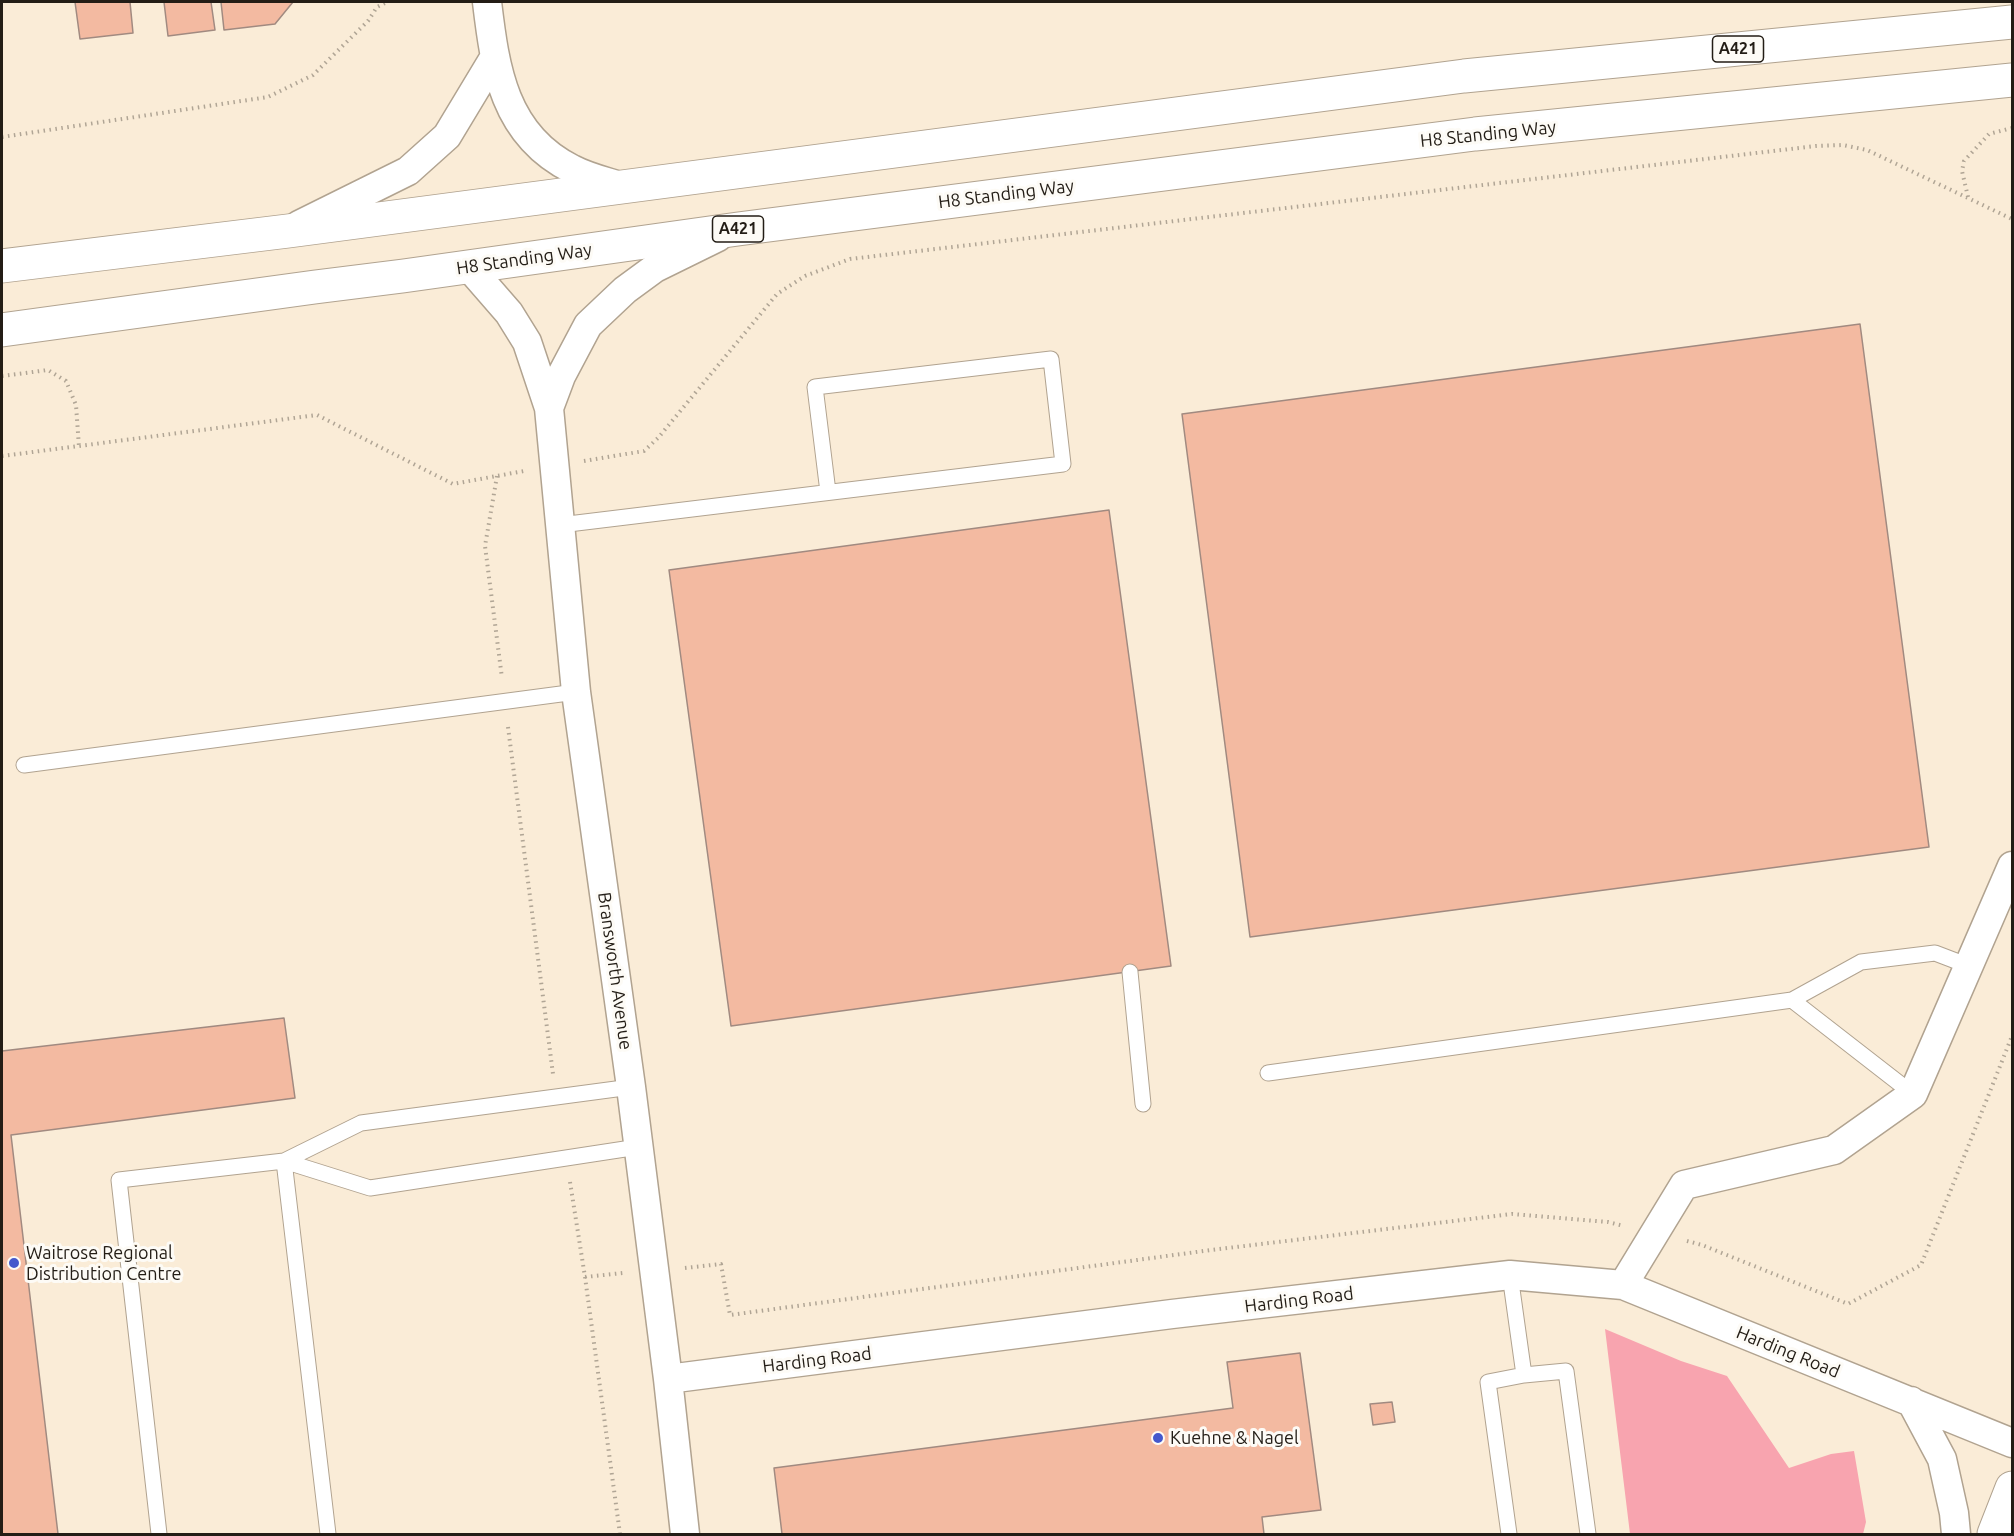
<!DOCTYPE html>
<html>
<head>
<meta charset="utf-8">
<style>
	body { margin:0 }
	#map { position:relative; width:2014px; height:1536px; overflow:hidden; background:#faecd7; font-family:Ubuntu,sans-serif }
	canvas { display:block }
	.frame { position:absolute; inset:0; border:3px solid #231d16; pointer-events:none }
</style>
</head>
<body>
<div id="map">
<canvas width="2014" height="1536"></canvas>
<div class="frame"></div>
</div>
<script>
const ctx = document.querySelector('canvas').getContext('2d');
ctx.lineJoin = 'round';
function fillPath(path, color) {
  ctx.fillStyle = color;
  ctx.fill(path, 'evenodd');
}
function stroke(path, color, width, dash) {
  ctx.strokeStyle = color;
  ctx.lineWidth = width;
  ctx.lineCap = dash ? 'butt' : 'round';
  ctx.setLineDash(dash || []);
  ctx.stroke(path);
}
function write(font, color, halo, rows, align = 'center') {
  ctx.font = font + ' Ubuntu,sans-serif';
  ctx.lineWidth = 6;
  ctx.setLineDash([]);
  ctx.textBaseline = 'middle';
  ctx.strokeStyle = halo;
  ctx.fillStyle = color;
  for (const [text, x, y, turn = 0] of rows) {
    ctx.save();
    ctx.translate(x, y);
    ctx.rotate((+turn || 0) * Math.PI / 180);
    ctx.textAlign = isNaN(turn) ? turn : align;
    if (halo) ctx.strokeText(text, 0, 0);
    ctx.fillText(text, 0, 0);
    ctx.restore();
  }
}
fillPath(new Path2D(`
	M1605 1329 1681 1361 1727 1376 1789 1468 1831 1454 1854 1451 1866 1522 1863 1534H1630Z`), '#f8a4af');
const building = new Path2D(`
	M75 2H130L133 33 80 39Z
	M164 2H211L215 30 168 36Z
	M221 2H293L275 24 224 30Z
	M1860 324 1929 847 1250 937 1182 414Z
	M1109 510 1171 966 731 1026 669 570Z
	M284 1018 295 1098 11 1135 58 1534H2V1051Z
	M1300 1353 1321 1510 1262 1517 1264 1534H782L774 1468 1233 1408 1227 1362Z
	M1392 1402 1395 1422 1373 1425 1370 1404Z`);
fillPath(building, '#f3baa1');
stroke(building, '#a18a80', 1.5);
const lane = new Path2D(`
	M560 525 1063 464 1051 359 815 387 828 492
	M24 765 576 692
	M1130 972 1143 1104
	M1792 1000 1913 1094
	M1268 1073 1792 1000 1861 962 1935 953 1969 966
	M284 1161 328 1534
	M284 1161 370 1188 638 1147
	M1510 1275 1524 1375
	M159 1534 119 1180 284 1161 361 1123 631 1087
	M1509 1534 1488 1382 1524 1375 1566 1371 1588 1534`);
const street = new Path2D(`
	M487 2C495 69 504 135 572 169 587 177 604 181 620 186
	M299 225 408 171 447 136 494 58
	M469 267 509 313 527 342 549 408 576 692 631 1087 668 1379 685 1534
	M549 408 561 376 588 325 625 290 655 268 718 237
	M1623 1285 1684 1185 1834 1150 1913 1094 2012 866
	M668 1379 1172 1314 1510 1275 1623 1285 2012 1443
	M1911 1401 1942 1459 1954 1513 1956 1534`);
const secondary = new Path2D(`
	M1994 1534 2012 1488`);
const highway = new Path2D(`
	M2 266 288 231 1464 76 2012 22
	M2 330 315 287 403 276 738 229 1475 134 2012 80`);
stroke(lane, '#b1a390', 17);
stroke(street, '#b1a390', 31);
stroke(secondary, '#b1a390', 35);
stroke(highway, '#b1a390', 35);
stroke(new Path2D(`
	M2 137 268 97 313 75 368 21 377 7 387 2
	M1968 197 1962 171 1964 161 1989 134 2012 128
	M2 376 48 370 66 381 76 405 79 447
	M2 456 317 415 453 484 524 471
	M584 461 644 451 658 438 777 294 805 276 850 259 1816 146 1843 145 1867 150 2012 219
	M497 476 485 546 502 678
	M508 727 553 1074
	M570 1182 585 1277 620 1534
	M1687 1241 1702 1245 1848 1304 1921 1265 2012 1036
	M685 1268 721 1264 730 1315 1211 1250 1512 1214 1608 1222 1624 1226
	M585 1277 623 1273`), '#b0a595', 4, [1.5, 4.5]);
stroke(lane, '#fff', 15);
stroke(street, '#fff', 28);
stroke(secondary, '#fff', 33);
stroke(highway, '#fff', 33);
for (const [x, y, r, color] of [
	[14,1263,6,"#4458cc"],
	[1158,1438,6,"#4458cc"]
]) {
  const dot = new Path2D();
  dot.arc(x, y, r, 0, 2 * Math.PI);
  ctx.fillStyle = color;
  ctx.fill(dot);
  stroke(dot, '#fdfbf6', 2);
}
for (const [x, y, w] of [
	[1738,49,51],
	[738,229,51]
]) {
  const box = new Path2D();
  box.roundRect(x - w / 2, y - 13, w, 26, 4.5);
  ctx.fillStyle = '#fdfbf6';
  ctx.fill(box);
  stroke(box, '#231d16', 1.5);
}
write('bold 16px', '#231d16', null, [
	["A421",1738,49],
	["A421",738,229]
]);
write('18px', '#231d16', '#fdfbf6', [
	["H8 Standing Way",1488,134,-6],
	["H8 Standing Way",1006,194,-7],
	["H8 Standing Way",524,259,-8],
	["Bransworth Avenue",615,971,82],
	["Harding Road",1299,1300,-7],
	["Harding Road",1788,1352,22],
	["Harding Road",817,1360,-7]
]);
write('18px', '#231d16', '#fdfbf6', [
	["Waitrose Regional",26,1253],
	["Distribution Centre",26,1274],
	["Kuehne & Nagel",1170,1438]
], 'left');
</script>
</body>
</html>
